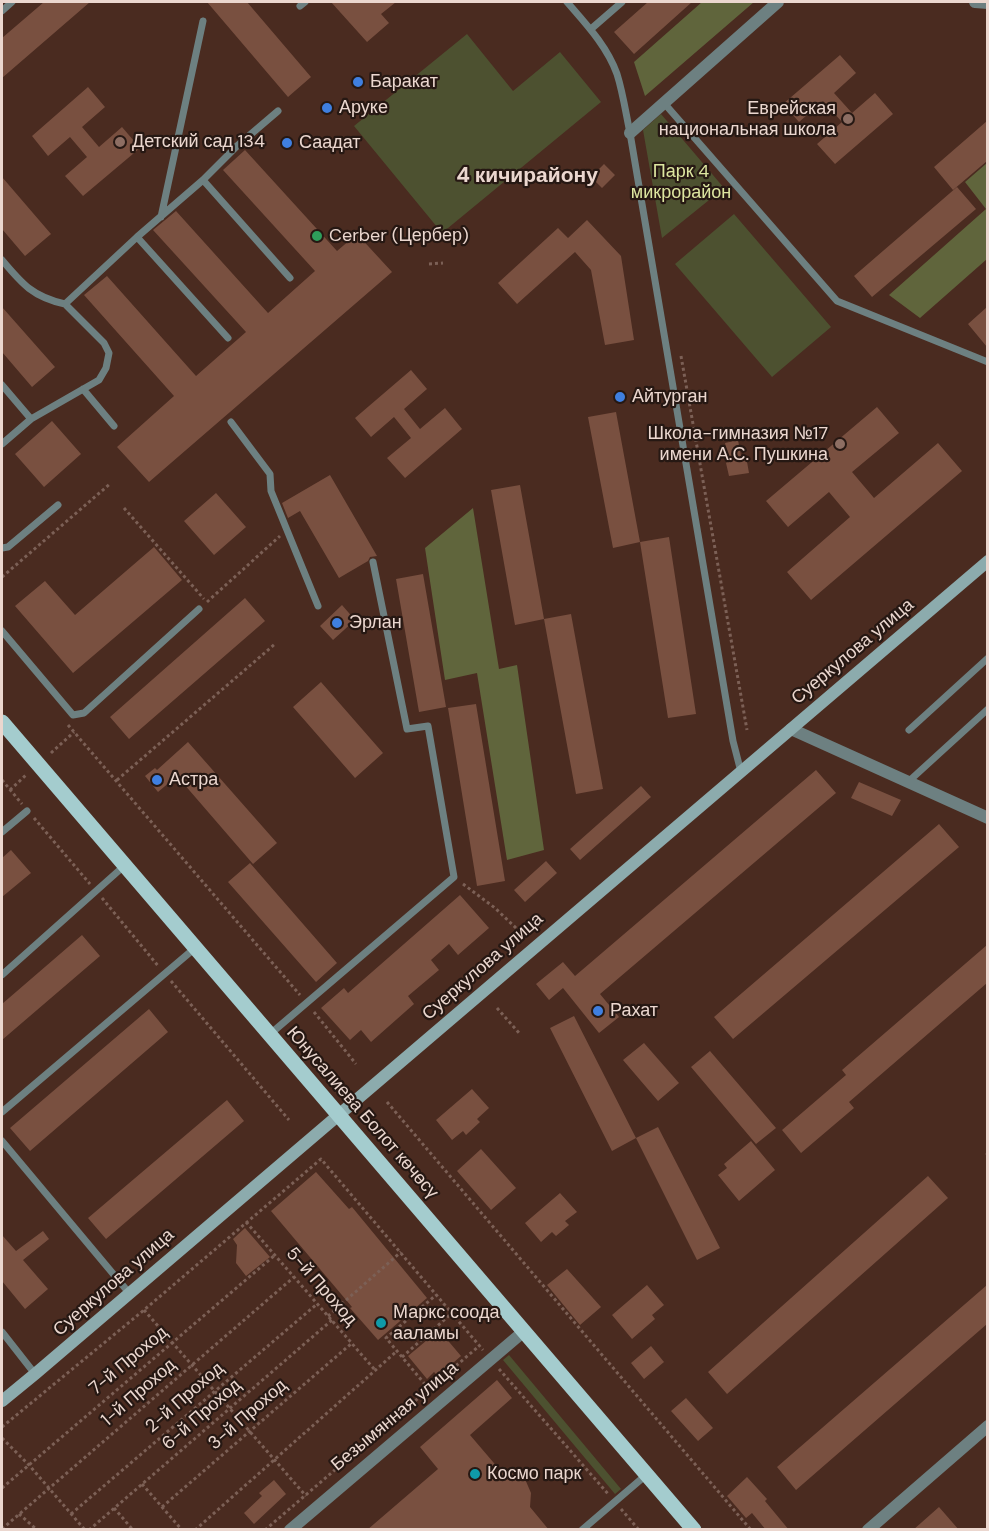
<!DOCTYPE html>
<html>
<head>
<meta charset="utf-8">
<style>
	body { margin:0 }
	#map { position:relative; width:989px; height:1531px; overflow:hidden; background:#4a2b20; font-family:"DM Sans",sans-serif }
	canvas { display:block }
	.frame { position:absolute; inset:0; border:3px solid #ebd7cf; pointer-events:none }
</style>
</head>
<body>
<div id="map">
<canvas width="989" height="1531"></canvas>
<div class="frame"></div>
</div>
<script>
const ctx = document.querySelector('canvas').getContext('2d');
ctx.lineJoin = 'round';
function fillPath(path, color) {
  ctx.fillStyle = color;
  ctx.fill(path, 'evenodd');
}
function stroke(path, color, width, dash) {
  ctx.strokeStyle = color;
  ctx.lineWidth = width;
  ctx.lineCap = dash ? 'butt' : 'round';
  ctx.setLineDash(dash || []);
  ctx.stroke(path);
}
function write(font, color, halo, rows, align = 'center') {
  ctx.font = font + ' "DM Sans",sans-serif';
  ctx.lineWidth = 4.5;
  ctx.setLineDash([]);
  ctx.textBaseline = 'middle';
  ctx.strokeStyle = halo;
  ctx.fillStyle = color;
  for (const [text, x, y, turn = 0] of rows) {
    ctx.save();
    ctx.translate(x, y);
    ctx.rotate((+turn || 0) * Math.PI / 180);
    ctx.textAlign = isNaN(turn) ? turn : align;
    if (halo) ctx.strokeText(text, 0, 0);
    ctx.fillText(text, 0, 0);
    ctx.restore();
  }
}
fillPath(new Path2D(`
	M467 34 513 91 560 52 601 102 442 233 354 126Z
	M661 114 724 188 662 238 643 130Z
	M734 214 831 327 772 377 675 264Z
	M509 1355 621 1489 615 1494 503 1360Z`), '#4d5130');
fillPath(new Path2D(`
	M702 2H754L645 96 634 62Z
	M987 163V259L920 318 889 295 986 209 965 182Z
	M473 508 499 669 517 665 544 850 507 860 477 673 445 680 425 548Z`), '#60653c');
fillPath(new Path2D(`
	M44 2H90L2 78V38Z
	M207 2H247L311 77 288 97Z
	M331 2H396L381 14 389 23 367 42Z
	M648 2H692L634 54 614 32Z
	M840 55 856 73 834 93 852 113 875 93 893 114 835 164 817 144 842 122 823 101 799 122 783 104Z
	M88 87 105 107 82 127 99 147 122 127 140 148 83 196 65 176 87 157 70 137 48 156 32 136Z
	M987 121V161L953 190 934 167Z
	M245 150 337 251 357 234 392 272 149 482 117 447 174 396 84 295 107 276 196 376 246 332 153 230 176 211 268 313 315 271 223 170Z
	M604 164 615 175 602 188 591 177Z
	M2 177 51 234 25 256 2 229Z
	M957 187 976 209 872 297 854 276Z
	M587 220 621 256 634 340 605 345 591 270 575 252 517 304 498 283 558 228 568 238Z
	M2 307 55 367 32 387 2 352Z
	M987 307V347L968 324Z
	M411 370 427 389 404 409 420 429 445 408 462 429 405 478 387 458 411 438 394 417 371 437 355 418Z
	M877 407 899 433 852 472 874 498 938 443 962 471 811 600 787 572 850 517 829 492 788 527 766 501Z
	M616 412 640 542 613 548 588 417Z
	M52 421 81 454 44 487 15 454Z
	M738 440 741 456H746L749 473 729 476 726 463 729 460 725 443Z
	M330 475 377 556 370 557 368 561 339 578 300 511 288 518 282 503Z
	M520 485 544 619 515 625 491 490Z
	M216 493 246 527 214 555 184 521Z
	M669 537 696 714 668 718 640 542Z
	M154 547 182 580 73 673 15 606 45 581 75 615Z
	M423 574 446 707 419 712 396 579Z
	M245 598 265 621 129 739 110 717Z
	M342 605 355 620 333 640 320 626Z
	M571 614 603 789 576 794 544 619Z
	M321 682 383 753 355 778 293 707Z
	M476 704 505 881 477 886 448 708Z
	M188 742 277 843 253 864 177 776 158 792 145 776 155 768 157 770Z
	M816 770 836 793 600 994 619 1017 599 1033 563 988 549 1000 536 984 563 962 575 976Z
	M859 782 901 800 892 816 851 798Z
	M641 786 651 797 580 860 570 849Z
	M939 824 959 847 733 1039 714 1017Z
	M11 850 31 873 2 897V858Z
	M546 861 557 873 525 902 514 890Z
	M250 863 337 963 316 982 228 882Z
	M460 895 489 928 458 955 449 944 431 960 439 970 408 996 414 1004 371 1042 361 1030 350 1040 321 1008 344 988 348 993Z
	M82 935 100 956 2 1040V1004Z
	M987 945V983L849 1102 854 1108 801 1153 782 1130 846 1075 842 1070Z
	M149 1009 168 1032 30 1151 10 1128Z
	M574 1016 636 1138 612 1151 550 1028Z
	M644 1043 679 1083 658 1101 623 1060Z
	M710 1051 776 1128 756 1144 691 1067Z
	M472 1089 489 1108 477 1119 480 1122 466 1135 463 1131 452 1140 436 1120Z
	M227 1100 244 1121 106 1239 88 1218Z
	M658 1127 720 1248 697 1260 636 1138Z
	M751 1141 775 1170 739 1201 718 1175 727 1168 724 1164Z
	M481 1149 516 1188 491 1210 457 1171Z
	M316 1172 349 1209 352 1207 427 1298 378 1340 350 1308 352 1307 271 1211Z
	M928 1176 948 1198 727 1394 708 1372Z
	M560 1193 577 1212 565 1221 569 1225 556 1236 552 1232 541 1242 525 1223Z
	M245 1228 270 1257 246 1276 236 1263 237 1245 233 1239Z
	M43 1231 49 1239 23 1260 48 1289 25 1309 2 1281V1235L16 1251Z
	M567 1269 601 1307 580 1325 547 1285Z
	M647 1285 664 1305 652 1315 655 1319 632 1339 612 1315Z
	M987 1285V1324L796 1490 777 1467Z
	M439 1330 461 1356 438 1376 434 1372 427 1379 408 1356Z
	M651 1346 664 1362 644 1379 631 1363Z
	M497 1380 512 1398 470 1435 499 1469 512 1470 525 1479 531 1493 530 1507 549 1530H367L438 1469 420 1447Z
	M686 1398 713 1428 698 1441 671 1411Z
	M747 1477 767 1499 765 1501 789 1530H766L752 1513 746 1518 727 1496Z
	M274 1480 286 1494 254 1524 244 1513 262 1496 259 1493Z
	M939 1507 959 1530H913Z`), '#795040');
stroke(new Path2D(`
	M429 264 443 263
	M681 356 747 730
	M124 508 204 599
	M2 577 111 483
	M207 602 280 536
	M68 725 300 995
	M51 753 74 732
	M2 780 22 804
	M117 780 275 644
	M10 790 26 775
	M34 818 90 884
	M463 884 495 908 516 928
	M102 898 159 967
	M171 981 289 1120
	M497 1008 520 1034
	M314 1012 356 1064
	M387 1102 751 1530
	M986 1153 988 1154
	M246 1222 375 1370
	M144 1310 306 1496
	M328 1316 401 1252
	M402 1357 452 1313
	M499 1369 609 1495
	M429 1389 386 1338 436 1295
	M2 1427 144 1310 321 1159 483 1350
	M2 1438 29 1465 85 1530
	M142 1484 182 1530
	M2 1488 275 1255
	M162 1507 352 1343
	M114 1508 133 1530
	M621 1509 639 1530
	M19 1514 37 1530
	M71 1514 317 1304
	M2 1529 294 1277
	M89 1530 332 1320
	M195 1530 397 1351
	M265 1530 479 1346`), '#7c6056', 3, [3, 3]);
stroke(new Path2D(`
	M567 2C586 24 607 46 617 74 623 93 626 114 630 133L733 741 741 772
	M300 6 305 2
	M2 11 12 2
	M591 29 622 2
	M664 103 837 301 988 362
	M203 180 290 278
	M161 217 203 21
	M137 237 228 338
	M2 260C22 284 33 297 65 304
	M2 385 31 419
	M83 389 114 426
	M231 422 270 474 271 491 318 606
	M2 444 31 419 99 380 106 368 109 353 104 343 65 304 137 237 203 180 237 146 278 111
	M2 548 8 547 58 505
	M2 631 73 715 84 713 199 609
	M909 730 988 658
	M908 782 988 709
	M2 832 27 811
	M2 975 124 866
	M269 1035 454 877 428 726 407 729 373 562
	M2 1112 195 948
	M2 1141 130 1294
	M2 1332 35 1374
	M582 1530 646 1475`), '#6d8081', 7);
stroke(new Path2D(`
	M975 2 988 3
	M630 133 778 2
	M791 729 988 818
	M290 1530 523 1332
	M868 1530 988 1426`), '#6d8081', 12);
stroke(new Path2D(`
	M2 1401 35 1374 988 561`), '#8cabad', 12);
stroke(new Path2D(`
	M2 722 694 1530`), '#a4ccce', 15);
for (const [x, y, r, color] of [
	[358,82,6,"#3f7fe0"],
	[327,108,6,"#3f7fe0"],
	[848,119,6,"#8d6e63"],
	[120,142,6,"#8d6e63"],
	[287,143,6,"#3f7fe0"],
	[317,236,6,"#2e9e5b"],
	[620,397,6,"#3f7fe0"],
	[840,444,6,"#8d6e63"],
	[337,623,6,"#3f7fe0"],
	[157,780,6,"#3f7fe0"],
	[598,1011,6,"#3f7fe0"],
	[381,1323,6,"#0f9aa8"],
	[475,1474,6,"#0f9aa8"]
]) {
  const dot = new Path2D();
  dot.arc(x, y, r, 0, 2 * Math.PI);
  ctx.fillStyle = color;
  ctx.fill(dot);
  stroke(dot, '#261813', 2);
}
write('18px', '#ebd7cf', '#261813', [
	["Баракат",370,82],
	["Аруке",339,108],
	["Еврейская",836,109,"right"],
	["национальная школа",836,130,"right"],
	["Детский сад 134",132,142],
	["Саадат",299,143],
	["Cerber (Цербер)",329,236],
	["Айтурган",632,397],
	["Школа-гимназия №17",828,434,"right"],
	["имени А.С. Пушкина",828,455,"right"],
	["Эрлан",349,623],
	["Астра",169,780],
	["Рахат",610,1011],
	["Маркс соода",393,1313],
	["ааламы",393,1334],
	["Космо парк",487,1474]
], 'left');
write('18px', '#dde6a0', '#261813', [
	["Парк 4",681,172],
	["микрорайон",681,193]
]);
write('18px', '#ebd7cf', '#261813', [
	["Суеркулова улица",853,652,-40],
	["Суеркулова улица",483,967,-41],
	["Юнусалиева Болот көчөсү",362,1113,49],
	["Суеркулова улица",114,1283,-41],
	["5-й Проход",321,1287,49],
	["7-й Проход",129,1361,-40],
	["1-й Проход",139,1393,-41],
	["2-й Проход",185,1398,-41],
	["6-й Проход",202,1415,-41],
	["3-й Проход",248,1415,-41],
	["Безымянная улица",395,1417,-40]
]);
write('bold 21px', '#ebd7cf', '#261813', [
	["4 кичирайону",527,176]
]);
</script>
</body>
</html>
